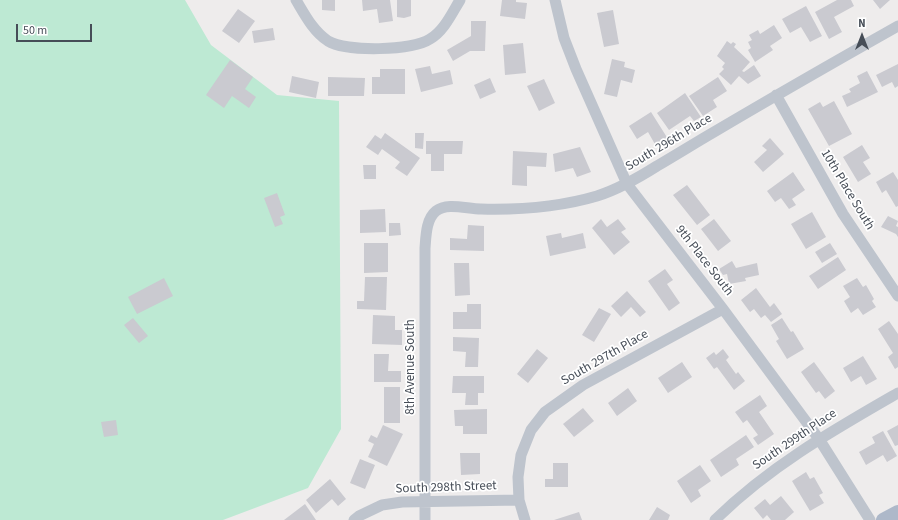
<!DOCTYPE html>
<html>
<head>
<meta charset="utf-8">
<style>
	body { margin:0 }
	#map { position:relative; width:898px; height:520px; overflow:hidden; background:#eeecec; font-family:"Source Sans 3",sans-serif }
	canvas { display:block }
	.north { position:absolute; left:842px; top:16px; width:40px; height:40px; -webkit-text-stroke:3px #fff; paint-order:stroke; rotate:0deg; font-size:11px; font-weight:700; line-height:16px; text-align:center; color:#464d57 }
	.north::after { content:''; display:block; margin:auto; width:14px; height:18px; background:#464d57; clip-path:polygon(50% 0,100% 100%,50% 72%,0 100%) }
	.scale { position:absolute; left:16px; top:24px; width:76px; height:18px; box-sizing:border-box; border:2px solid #464d57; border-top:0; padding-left:5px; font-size:12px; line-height:14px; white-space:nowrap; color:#464d57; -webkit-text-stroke:3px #fff; paint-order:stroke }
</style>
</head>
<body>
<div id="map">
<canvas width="898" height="520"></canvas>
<div class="north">N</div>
<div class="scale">50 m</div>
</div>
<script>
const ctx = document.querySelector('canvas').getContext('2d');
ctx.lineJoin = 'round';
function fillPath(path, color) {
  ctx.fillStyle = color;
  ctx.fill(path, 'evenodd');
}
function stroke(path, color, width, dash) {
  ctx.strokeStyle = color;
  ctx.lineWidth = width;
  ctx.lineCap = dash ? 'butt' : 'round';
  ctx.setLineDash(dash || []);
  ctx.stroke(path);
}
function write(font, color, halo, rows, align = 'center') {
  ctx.font = font + ' "Source Sans 3",sans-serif';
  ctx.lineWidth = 3.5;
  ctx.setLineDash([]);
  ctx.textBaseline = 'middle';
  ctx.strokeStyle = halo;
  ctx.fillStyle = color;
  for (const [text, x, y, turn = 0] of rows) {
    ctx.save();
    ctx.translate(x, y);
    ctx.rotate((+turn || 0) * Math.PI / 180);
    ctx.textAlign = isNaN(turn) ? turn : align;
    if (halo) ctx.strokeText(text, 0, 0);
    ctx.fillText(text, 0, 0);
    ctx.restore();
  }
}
fillPath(new Path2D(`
	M0 0H185L211 45 277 95 339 101 341 429 308 488 223 520H0Z`), '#bde9d3');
fillPath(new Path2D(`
	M322 0H335V11L322 10Z
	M362 0H390L393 21 379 23 377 9 363 11Z
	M397 0H411V16L404 18 397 17Z
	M502 0H516V2L527 3 525 19 500 16Z
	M837 0H851L854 6 834 17 842 32 829 39 815 12Z
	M873 0H890L880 9Z
	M806 6 822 36 810 42 801 27 790 33 782 19Z
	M238 9 255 21 239 43 222 31Z
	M613 10 619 44 604 47 597 13Z
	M471 21H486L485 51H470L453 61 447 50 471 36Z
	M774 25 782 38 770 46 773 50 755 62 748 50 751 48 748 42 752 40 749 35 758 30 760 34Z
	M273 28 275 40 254 43 252 31Z
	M727 41 731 44 733 42 736 44 734 47 750 62 742 71 744 72 754 65 761 76 748 84 739 76 731 85 719 74 724 69 722 67 725 63 717 56Z
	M523 43 526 73 505 75 503 45Z
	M612 59 625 62 624 67 635 70 632 83 621 80 617 97 604 94Z
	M230 60 253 77 245 89 256 97 249 108 232 96 224 108 206 95Z
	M898 64V86L895 88 892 82 882 87 876 75Z
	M430 66 432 74 450 70 453 84 421 92 415 69Z
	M380 69H405V94H372V77H380Z
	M867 71 878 92 847 107 842 96 851 92 849 89 860 83 857 76Z
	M292 76 319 82 316 98 289 92Z
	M328 77 365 78 364 96H328Z
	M718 77 727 91 713 100 717 107 703 116 689 96Z
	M490 78 496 92 480 99 474 85Z
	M544 79 555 103 539 111 527 86Z
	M685 93 701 117 694 121 690 116 669 130 657 113Z
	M834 101 852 134 829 146 808 109 820 102 823 107Z
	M651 112 668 139 656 146 648 132 637 139 629 126Z
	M385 133 420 158 407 176 395 168 400 162 382 149 378 155 366 147 375 135 381 139Z
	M415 133H424L423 149 415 148Z
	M770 138 784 154 763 172 754 162 767 150 762 146Z
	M426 141H463L462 154H444V171H431V154H426Z
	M862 145 870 158 863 162 871 174 858 182 843 157Z
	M580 147 591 172 577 177 573 168 555 172 553 154Z
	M513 151 547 153 546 167 527 166V186L512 185Z
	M363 165H376V179H364Z
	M793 172 805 190 792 199 796 205 789 209 781 198 775 202 767 191Z
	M893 172 898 180V206L896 207 886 190 882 193 876 182Z
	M687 185 710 215 697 225 673 195Z
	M277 193 285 215 280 217 283 224 275 227 264 198Z
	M385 209 386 232 360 233V210Z
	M812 212 826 237 806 249 791 224Z
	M888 216 898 221 896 226 898 227V237L896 234 881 227Z
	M601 219 607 227 618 219 626 229 621 232 630 242 614 255 592 228Z
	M714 219 731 241 718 251 701 229Z
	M389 223H400L401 235 389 236Z
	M468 225 484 226V251L450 250V238L467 239Z
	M561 233 562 238 583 233 586 248 550 256 546 236Z
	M364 243H388V272L364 273Z
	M830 243 837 254 822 263 815 252Z
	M838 257 846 270 818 289 809 276Z
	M732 261 736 268 757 263 759 275 745 278 746 281 729 284 727 274 723 275 719 269Z
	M454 263H469L470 295 455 296Z
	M665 269 673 280 667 284 680 303 669 311 648 281Z
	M365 277H387L386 310 357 309V301H364Z
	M164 278 173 296 137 314 128 297Z
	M857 278 863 287 866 285 874 299 872 301 876 307 863 315 858 308 851 313 844 301 850 297 843 286Z
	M756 288 770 307 774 303 782 314 771 322 765 315 761 318 754 309 750 312 741 300Z
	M627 291 646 312 640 317 631 307 621 317 611 306Z
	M467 304H481V329H453V312H467Z
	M599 308 611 314 594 342 582 335Z
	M373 315 395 316V330H402V345L372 344Z
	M133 318 148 336 139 343 124 325Z
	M782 318 791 332 793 331 804 349 787 359 776 341 779 339 771 325Z
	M889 321 898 334V367L895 369 888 357 893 353 878 329Z
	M453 337 479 338 478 367H465L466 352 453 351Z
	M537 349 548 358 528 383 517 374Z
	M723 349 729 357 726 360 736 374 738 372 745 381 734 390 717 367 714 369 706 358 714 352 716 355Z
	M374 354H389L388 371H401V382H374Z
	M863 356 877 379 866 385 861 376 851 382 843 368Z
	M682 362 692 377 668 393 658 378Z
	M814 362 835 391 825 399 819 391 816 393 801 372Z
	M453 376H484V393H478V405H465L466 393H452Z
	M384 387H400V423H384Z
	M628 388 637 401 617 416 608 403Z
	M760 395 767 406 759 412 774 434 758 445 753 438 758 435 747 420 743 423 735 412Z
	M583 408 594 421 574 437 563 424Z
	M487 409V434H463V426H455L454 410Z
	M116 420 118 435 104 437 101 422Z
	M383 425 403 434 387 466 368 457 374 444 368 441 371 435 377 438Z
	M898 425V445L895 446 887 431Z
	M883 431 897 456 887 462 883 455 866 465 859 452 875 443 872 437Z
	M746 435 754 447 736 459 739 465 721 477 710 460Z
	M460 453H480V474L461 475Z
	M360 459 375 465 365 489 350 483Z
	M553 463H568V487H545V479H553Z
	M700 465 711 481 698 490 701 496 691 503 677 481Z
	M806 472 810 479 814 477 823 493 819 495 824 503 810 511 792 481Z
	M330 479 346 499 338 506 332 499 316 513 306 500Z
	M781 496 794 512 785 520H771L767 515 763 519 754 508 765 499 770 505Z
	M305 504 316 520H284Z
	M657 507 670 515 668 520H649Z
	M579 512 582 520H554Z`), '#cacad0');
stroke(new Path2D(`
	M296 0C305 15 313 31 328 41 346 52 412 51 430 39 444 31 452 13 460 0
	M555 0 564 38 576 69 627 184 723 309 819 439 870 520
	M776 95 843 214 898 296
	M354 520 359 516 382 505 402 502 519 500
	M425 520V248C426 236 426 219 436 211 447 202 467 209 481 209 520 210 560 207 597 196 619 189 638 178 657 166 676 155 695 143 714 132 775 96 836 61 898 26
	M525 520 519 500 518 477 521 455 531 430 545 412 583 385 723 309
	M715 520C770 466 832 431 898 393`), '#bec4cd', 11);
stroke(new Path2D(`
	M883 520 898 512`), '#adb8c9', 14);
write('13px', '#464d57', '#fff', [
	["South 296th Place",669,143,-31],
	["10th Place South",847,190,59],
	["9th Place South",704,261,52],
	["South 297th Place",605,358,-30],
	["8th Avenue South",411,367,-90],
	["South 299th Place",795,440,-34],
	["South 298th Street",446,488,-2]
]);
</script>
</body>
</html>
